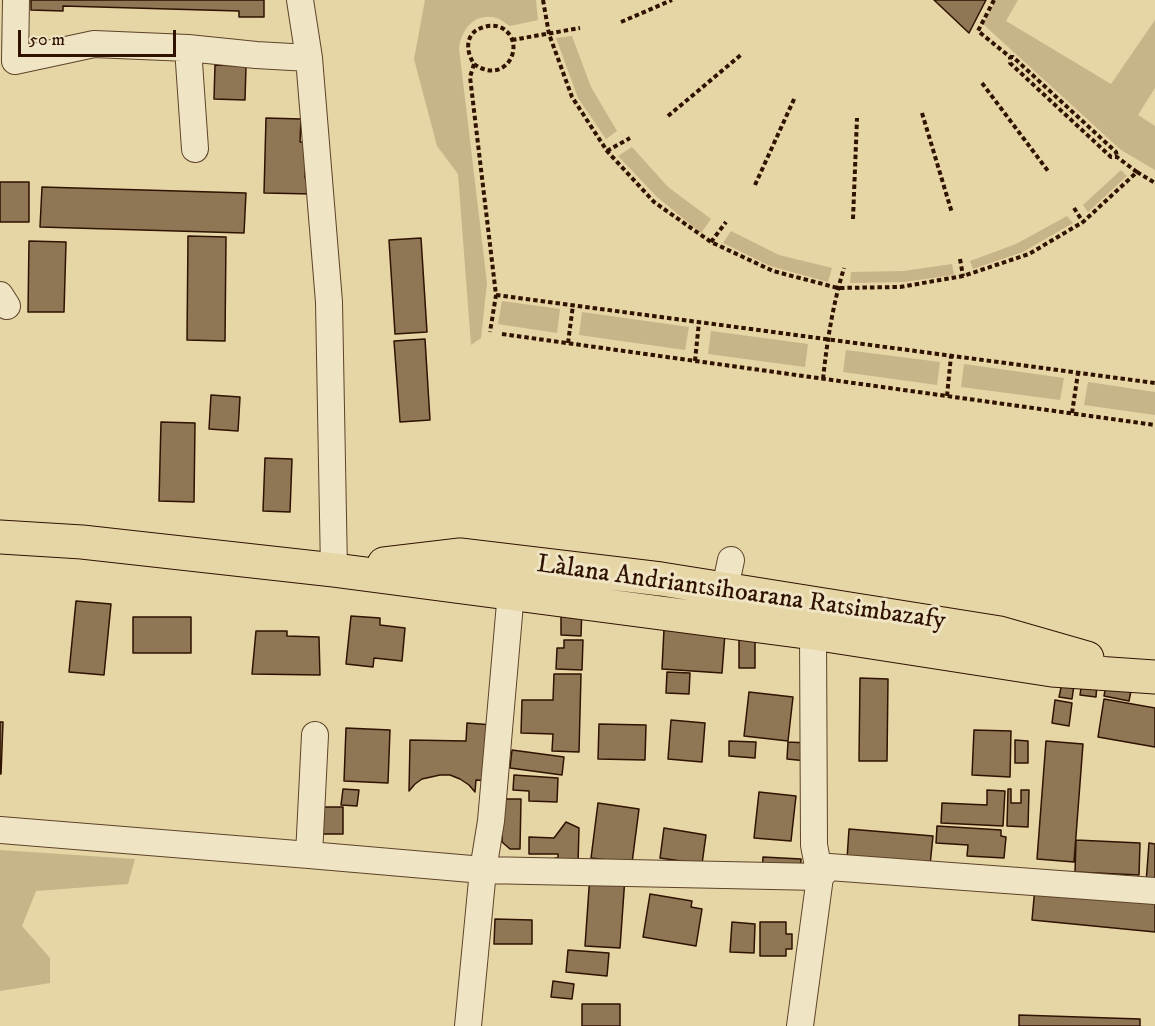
<!DOCTYPE html>
<html>
<head>
<meta charset="utf-8">
<style>
	body { margin:0 }
	#map { position:relative; width:1155px; height:1026px; overflow:hidden; background:#e6d5a5; font-family:"IM FELL DW Pica",serif }
	canvas { display:block }
	.scale { position:absolute; left:18px; top:30px; width:158px; height:27px; box-sizing:border-box; border:3px solid #301200; border-top:0; padding-left:8px; font-size:18px; line-height:21px; white-space:nowrap; color:#301200; -webkit-text-stroke:4px #efe4c4; paint-order:stroke }
</style>
</head>
<body>
<div id="map">
<canvas width="1155" height="1026"></canvas>
<div class="scale">50 m</div>
</div>
<script>
const ctx = document.querySelector('canvas').getContext('2d');
ctx.lineJoin = 'round';
function fillPath(path, color) {
  ctx.fillStyle = color;
  ctx.fill(path, 'evenodd');
}
function stroke(path, color, width, dash) {
  ctx.strokeStyle = color;
  ctx.lineWidth = width;
  ctx.lineCap = dash ? 'butt' : 'round';
  ctx.setLineDash(dash || []);
  ctx.stroke(path);
}
function write(font, color, halo, rows, align = 'center') {
  ctx.font = font + ' "IM FELL DW Pica",serif';
  ctx.lineWidth = 6;
  ctx.setLineDash([]);
  ctx.textBaseline = 'middle';
  ctx.strokeStyle = halo;
  ctx.fillStyle = color;
  for (const [text, x, y, turn = 0] of rows) {
    ctx.save();
    ctx.translate(x, y);
    ctx.rotate((+turn || 0) * Math.PI / 180);
    ctx.textAlign = isNaN(turn) ? turn : align;
    if (halo) ctx.strokeText(text, 0, 0);
    ctx.fillText(text, 0, 0);
    ctx.restore();
  }
}
fillPath(new Path2D(`
	M425 0H536L538 20 510 26C506 24 502 20 497 18 474 12 462 29 459 48L487 283 481 338 471 345 458 174 437 146 414 59Z
	M996 0H1018L1006 21 1111 84 1155 20V88L1138 115 1155 126V170L1121 150 983 24Z
	M572 36 591 87 617 131 606 139 578 98 556 38Z
	M632 147 668 187 711 219 701 233 657 197 618 156Z
	M1121 170 1127 176 1088 212 1083 205Z
	M1067 216 1073 223 1023 252 973 269 970 261 1016 244Z
	M731 231 779 255 832 268 828 282 770 266 723 243Z
	M952 264 954 275 904 282 850 283 851 272 903 271Z
	M502 301 560 309 557 333 498 324Z
	M582 312 689 327 685 350 579 335Z
	M711 331 808 344 805 367 708 354Z
	M846 350 940 362 937 385 843 372Z
	M964 364 1064 378 1060 400 961 387Z
	M1088 382 1155 392V415L1084 405Z
	M0 850 135 859 128 884 36 891 22 926 50 958V983L0 991Z`), '#c7b489');
const building = new Path2D(`
	M31 0H264V17H239V11L63 6V11L31 10Z
	M934 0H986L969 33Z
	M215 65 246 66 245 100 214 99Z
	M266 118 301 119 300 142H306L305 178H313V194L264 193Z
	M0 182H29V222H0Z
	M42 187 246 193 244 233 40 227Z
	M188 236 226 237 225 341 187 340Z
	M421 238 427 332 395 334 389 240Z
	M29 241 66 242 64 312H28Z
	M425 339 430 420 400 422 394 341Z
	M211 395 240 397 238 431 209 429Z
	M161 422 195 423 194 502 159 501Z
	M265 458 292 459 290 512 263 511Z
	M76 601 111 604 104 675 69 672Z
	M550 606H582L581 636 561 635V615H550Z
	M351 616 380 618V625L405 628 402 661 374 658 373 667 346 664Z
	M133 617H191V653H133Z
	M664 629 725 633 722 673 662 669Z
	M256 631H287V636L319 637 320 675 252 674Z
	M739 635H755V668H739Z
	M564 640H583L582 670 556 669 557 648H564Z
	M667 672 690 673 689 694 666 693Z
	M554 674H581L579 752 552 751 553 734 521 733 522 700H553Z
	M860 678 888 679 887 761H859Z
	M1082 681 1097 683 1096 697 1080 695Z
	M1062 683 1074 685 1072 699 1059 697Z
	M1106 685 1131 691 1129 701 1104 696Z
	M749 692 793 697 788 741 744 736Z
	M1104 699 1155 708V747L1098 737Z
	M1055 700 1072 703 1069 726 1052 723Z
	M671 720 705 723 702 762 668 759Z
	M0 722H3L1 774H0Z
	M467 723 493 725 489 781 476 780 475 792 469 785 460 779 450 775H440L422 779 415 784 409 791 410 740 466 741Z
	M599 724 646 725 645 760 598 759Z
	M346 728 390 730 388 783 344 781Z
	M974 730 1011 731 1010 777 972 775Z
	M1015 740 1028 741V763H1015Z
	M729 741 756 742 755 758 729 756Z
	M1046 741 1083 744 1074 862 1037 859Z
	M788 742 808 743 807 761 787 759Z
	M512 750 564 757 562 775 510 768Z
	M514 775 558 778 557 802 529 801V791L513 790Z
	M343 789 359 790 357 806 341 805Z
	M1008 789H1011V803H1021V790H1029L1028 827 1007 826Z
	M987 790 1005 791 1003 826 941 823 942 803 987 805Z
	M759 792 796 796 791 841 754 838Z
	M502 799H521L520 849H510L502 842Z
	M598 803 639 809 632 863 591 858Z
	M320 807H343V834H320Z
	M566 822 579 828 578 864 555 863V858H558V854H529V837L554 838Z
	M937 826 1001 830V836L1006 837 1004 858 967 856 968 845 936 843Z
	M664 828 706 835 702 864 660 858Z
	M849 829 933 836 930 865 847 859Z
	M1076 840 1140 843 1139 875 1075 872Z
	M1149 843 1155 844V884L1146 883Z
	M763 857 801 859 800 875 762 873Z
	M590 874 625 877 620 948 585 946Z
	M1035 887 1155 901V932L1032 920Z
	M650 894 692 901 691 907 702 909 696 946 643 937Z
	M495 919 532 920V944H494Z
	M732 922 755 924 754 953 730 952Z
	M760 922H786V934H792V949H786V956H760Z
	M568 950 609 953 607 976 566 972Z
	M553 981 574 984 572 999 551 997Z
	M582 1004H620V1026H582Z
	M1019 1015 1140 1019V1026H1019Z`);
fillPath(building, '#8f7756');
stroke(building, '#301200', 1.5);
const minor = new Path2D(`
	M16 0 15 61 94 44 188 48 256 55 309 58
	M300 0 309 58 329 302 334 570
	M188 48 195 149
	M0 295 7 306
	M725 588 731 560
	M0 830 309 855 483 870 820 877 829 867 1155 891
	M309 855 315 735
	M468 1026 483 870 491 821 511 592
	M800 1026 820 877 814 845 813 633`);
const major = new Path2D(`
	M0 537 82 542 334 570 813 633 1052 670 1155 677
	M384 564 460 555 661 579 1000 633 1087 658`);
stroke(minor, '#5e4329', 28);
stroke(major, '#301200', 35);
stroke(new Path2D(`
	M543 0 549 34 572 97 607 151 654 202 711 242 773 271 838 288 900 287 963 276 1029 254 1083 222 1137 172 1117 157H1111L1010 63V57
	M994 0 978 31 1010 57H1013L1116 152 1117 157
	M621 22 672 0
	M512 40 580 28
	M474 64C506 87 528 43 502 28 496 25 490 25 484 27 465 32 465 50 474 64L470 77 496 295 490 332
	M982 83 1048 171
	M922 113 952 213
	M668 116 742 54
	M607 151 630 138
	M1137 172 1155 183
	M755 185 795 97
	M1074 208 1083 222
	M853 219 857 118
	M711 242 726 222
	M960 259 963 276
	M496 295 1155 383
	M502 334 1155 425
	M568 343 573 305
	M695 361 699 322
	M823 379C827 341 833 304 844 268
	M947 396 951 356
	M1072 413 1078 373`), '#301200', 4, [4.5, 3]);
stroke(minor, '#efe4c4', 26);
stroke(major, '#e6d5a5', 33);
write('26px', '#301200', '#efe4c4', [
	["Làlana Andriantsihoarana Ratsimbazafy",741,594,8]
]);
</script>
</body>
</html>
